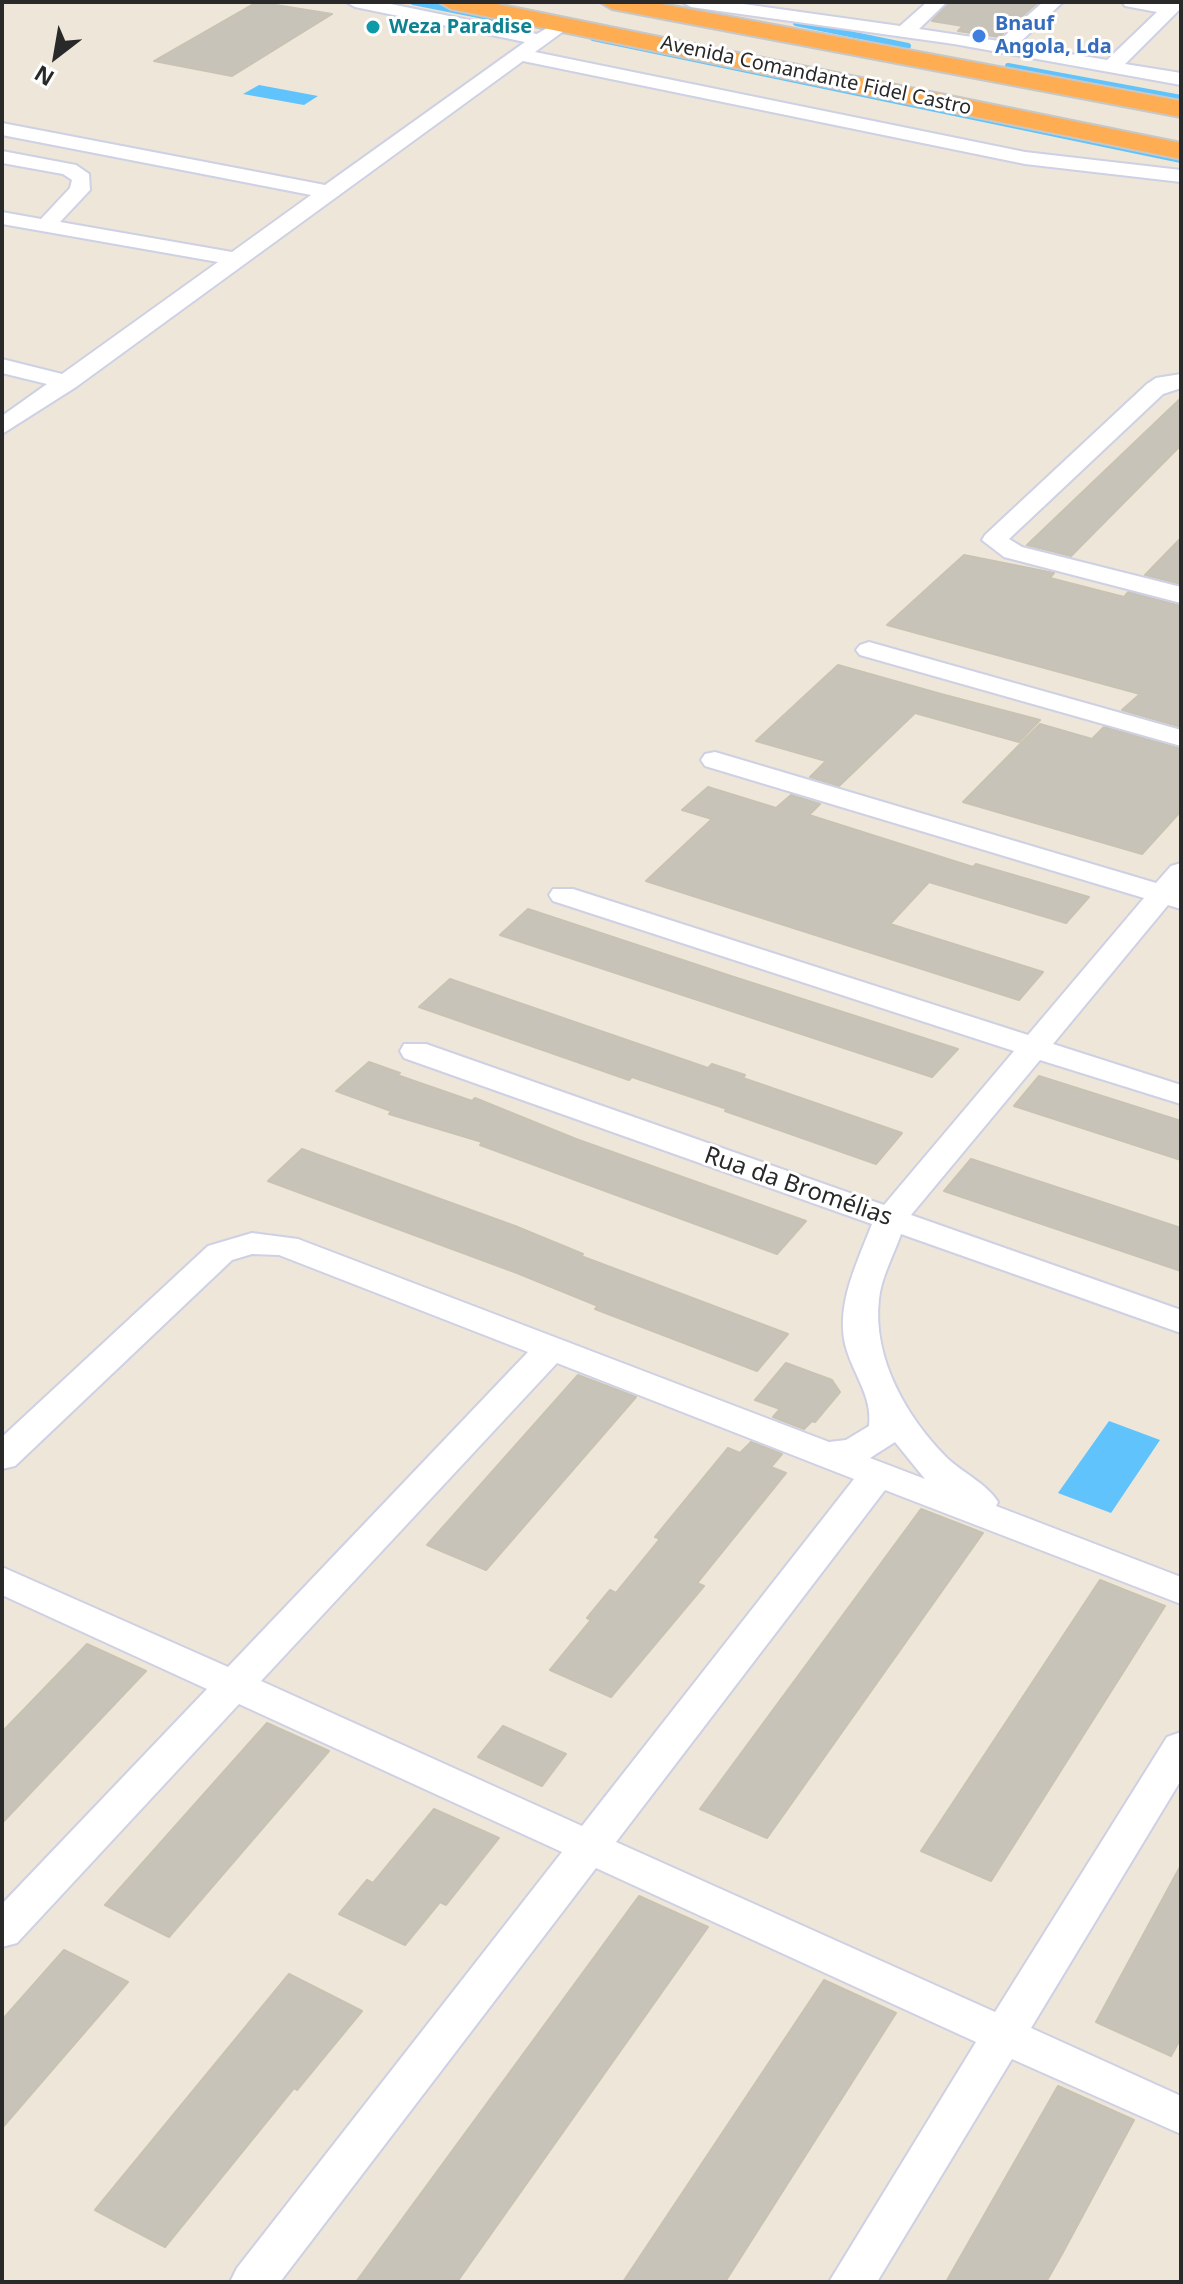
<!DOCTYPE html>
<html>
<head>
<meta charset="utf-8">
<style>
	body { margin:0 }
	#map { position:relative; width:1183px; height:2284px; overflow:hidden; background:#ede6d9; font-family:"Noto Sans",sans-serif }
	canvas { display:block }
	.frame { position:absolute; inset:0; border:4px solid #292929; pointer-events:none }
	.north { position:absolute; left:16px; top:16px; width:80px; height:80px; -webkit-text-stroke:6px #fff; paint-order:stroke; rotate:211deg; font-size:22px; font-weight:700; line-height:32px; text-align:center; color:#292929 }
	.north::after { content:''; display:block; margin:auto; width:28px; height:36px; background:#292929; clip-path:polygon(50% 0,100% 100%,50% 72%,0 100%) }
</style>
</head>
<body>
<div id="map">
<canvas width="1183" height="2284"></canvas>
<div class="frame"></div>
<div class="north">N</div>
</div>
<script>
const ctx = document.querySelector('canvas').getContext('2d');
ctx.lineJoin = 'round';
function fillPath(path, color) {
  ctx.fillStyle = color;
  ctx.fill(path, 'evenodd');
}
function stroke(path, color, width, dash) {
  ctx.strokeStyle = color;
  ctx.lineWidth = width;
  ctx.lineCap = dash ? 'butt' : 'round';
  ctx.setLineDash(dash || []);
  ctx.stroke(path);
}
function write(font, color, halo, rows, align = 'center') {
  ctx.font = font + ' "Noto Sans",sans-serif';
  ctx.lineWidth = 6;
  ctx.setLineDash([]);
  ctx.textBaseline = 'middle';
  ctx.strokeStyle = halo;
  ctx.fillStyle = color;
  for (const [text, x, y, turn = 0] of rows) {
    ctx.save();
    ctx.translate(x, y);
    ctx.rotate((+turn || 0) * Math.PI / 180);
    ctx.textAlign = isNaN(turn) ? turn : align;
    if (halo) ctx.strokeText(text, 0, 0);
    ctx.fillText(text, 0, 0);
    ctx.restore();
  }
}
fillPath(new Path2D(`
	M259 85 318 96 304 105 243 94Z
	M1109 1421 1160 1440 1111 1513 1058 1493Z`), '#60c3fb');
stroke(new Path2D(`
	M413 2 529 25
	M796 23 908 46
	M593 38 1181 160
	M1008 66 1181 98`), '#60c3fb', 6);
const building = new Path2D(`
	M257 2 332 14 232 76 154 61Z
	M950 2H1038L999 37 958 31 963 26 932 21Z
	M1181 398V445L1071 556 1027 545Z
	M1181 538V584L1145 575Z
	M964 555 1054 573 1050 578 1124 597 1128 592 1181 606V727L1122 710 1140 694 887 625Z
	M838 665 941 694 1040 720 1019 742 915 713 839 786 810 777 826 761 756 741Z
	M1040 724 1092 739 1104 727 1181 749V811L1142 854 963 802Z
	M708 787 776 808 791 795 820 804 809 815 973 867 976 864 1089 897 1066 923 929 882 890 924 1043 972 1019 1000 646 881 712 819 682 810Z
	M528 909 737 978 958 1049 932 1077 500 935Z
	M450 979 708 1068 712 1064 745 1075 743 1078 902 1133 876 1164 725 1111 727 1109 632 1077 629 1080 419 1007Z
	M369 1062 400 1073 397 1075 472 1101 475 1098 576 1139 806 1221 777 1254 480 1145 482 1142 389 1114 391 1111 336 1091Z
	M1039 1076 1181 1121V1160L1014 1106Z
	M302 1149 515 1226 583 1254 581 1256 788 1334 757 1371 595 1309 598 1306 517 1273 268 1181Z
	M971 1159 1181 1228V1271L944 1191Z
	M786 1363 832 1380 840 1392 815 1422 812 1421 804 1429 773 1417 780 1409 755 1400Z
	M578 1375 636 1397 486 1570 427 1545Z
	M751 1442 782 1454 771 1467 786 1473 697 1583 704 1586 611 1697 550 1670 591 1620 587 1618 610 1590 616 1593 660 1539 655 1537 728 1448 740 1453Z
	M921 1509 983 1533 767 1838 700 1809Z
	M1100 1580 1165 1606 991 1881 921 1851Z
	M87 1644 146 1671 2 1823V1732Z
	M267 1723 329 1751 169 1937 105 1905Z
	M503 1726 566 1754 542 1786 478 1757Z
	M434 1809 499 1838 446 1905 440 1902 405 1945 339 1914 367 1880 373 1883Z
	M1181 1865V2038L1171 2056 1096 2022Z
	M639 1896 708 1927 457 2282H356Z
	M64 1950 128 1982 2 2128V2020Z
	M289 1974 362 2011 297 2090 294 2088 165 2247 95 2210Z
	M824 1980 896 2013 725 2282H623Z
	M1058 2086 1134 2120 1062 2254 1046 2282H946Z`);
fillPath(building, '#c8c3b9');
stroke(building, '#c8c2b2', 2);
const minor = new Path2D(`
	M346 2H381L537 34 562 19 568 20V28L535 52 1025 152 1181 170V182L1025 164 523 61 76 387 2 434V416L47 384 2 373V359L62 374 218 262 2 224V212L41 219 70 188 72 180 63 174 2 163V151L76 165 89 174 90 190 60 222 232 252 311 195 2 135V123L325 185 525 42 355 7Z
	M682 2H729L900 26 927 2H947L919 29 999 41 1043 2H1063L1017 45 1107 60 1157 12 1125 6 1122 2H1181V8L1125 64 1181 73V85L954 44 691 7Z
	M1181 374V388L1163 394 1009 539 1022 547 1181 587V603L1004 557 982 540 985 535 1147 384 1156 378Z
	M869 642 1181 730V746L860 655 856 650 860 645Z
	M715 752 1156 883 1171 866 1181 863V909L1168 905 1053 1044 1181 1085V1104L1040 1060 911 1215 1181 1310V1333L901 1234C894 1254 881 1278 879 1299 872 1358 907 1418 947 1458 963 1473 987 1484 998 1502L996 1506 1181 1577V1604L885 1490 616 1842 995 2012 1167 1737 1181 1732V1780L1031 2028 1181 2096V2134L1012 2059 877 2282H829L976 2042 596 1868 280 2282H230L237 2268 562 1852 239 1704 17 1943 2 1947V1904L207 1689 2 1595V1567L228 1667 528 1352 279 1255 252 1254 232 1260 15 1466 2 1469V1437L208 1246 252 1233 298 1239 829 1442 846 1440 869 1426C873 1396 852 1373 845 1344 836 1303 858 1261 872 1224L404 1058 400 1051 404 1044H426L884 1205 1014 1051 553 901 549 895 553 889H573L1028 1035 1144 898 705 766 701 760 705 754ZM557 1363 854 1479 582 1826 261 1681ZM895 1442 925 1479 870 1458Z`);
const highway = new Path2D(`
	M439 2H487L1181 143V159L451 9Z
	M600 2H651L1181 101V117L612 9Z`);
stroke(minor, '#ced0e4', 4);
stroke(highway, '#c7c7c7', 4);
fillPath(minor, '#fff');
fillPath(highway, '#ffad52');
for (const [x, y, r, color] of [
	[373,27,8,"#0f9aa8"],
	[979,36,8,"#3f7fe0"]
]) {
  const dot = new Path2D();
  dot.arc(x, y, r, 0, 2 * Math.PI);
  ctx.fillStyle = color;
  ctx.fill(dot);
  stroke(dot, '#fff', 3);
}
write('bold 20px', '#366cbe', '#fff', [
	["Bnauf",995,24],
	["Angola, Lda",995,47]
], 'left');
write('bold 20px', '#0d838f', '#fff', [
	["Weza Paradise",389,27]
], 'left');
write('20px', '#292929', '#fff', [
	["Avenida Comandante Fidel Castro",816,76,12]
]);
write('24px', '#292929', '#fff', [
	["Rua da Bromélias",798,1187,19]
]);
</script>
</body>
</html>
